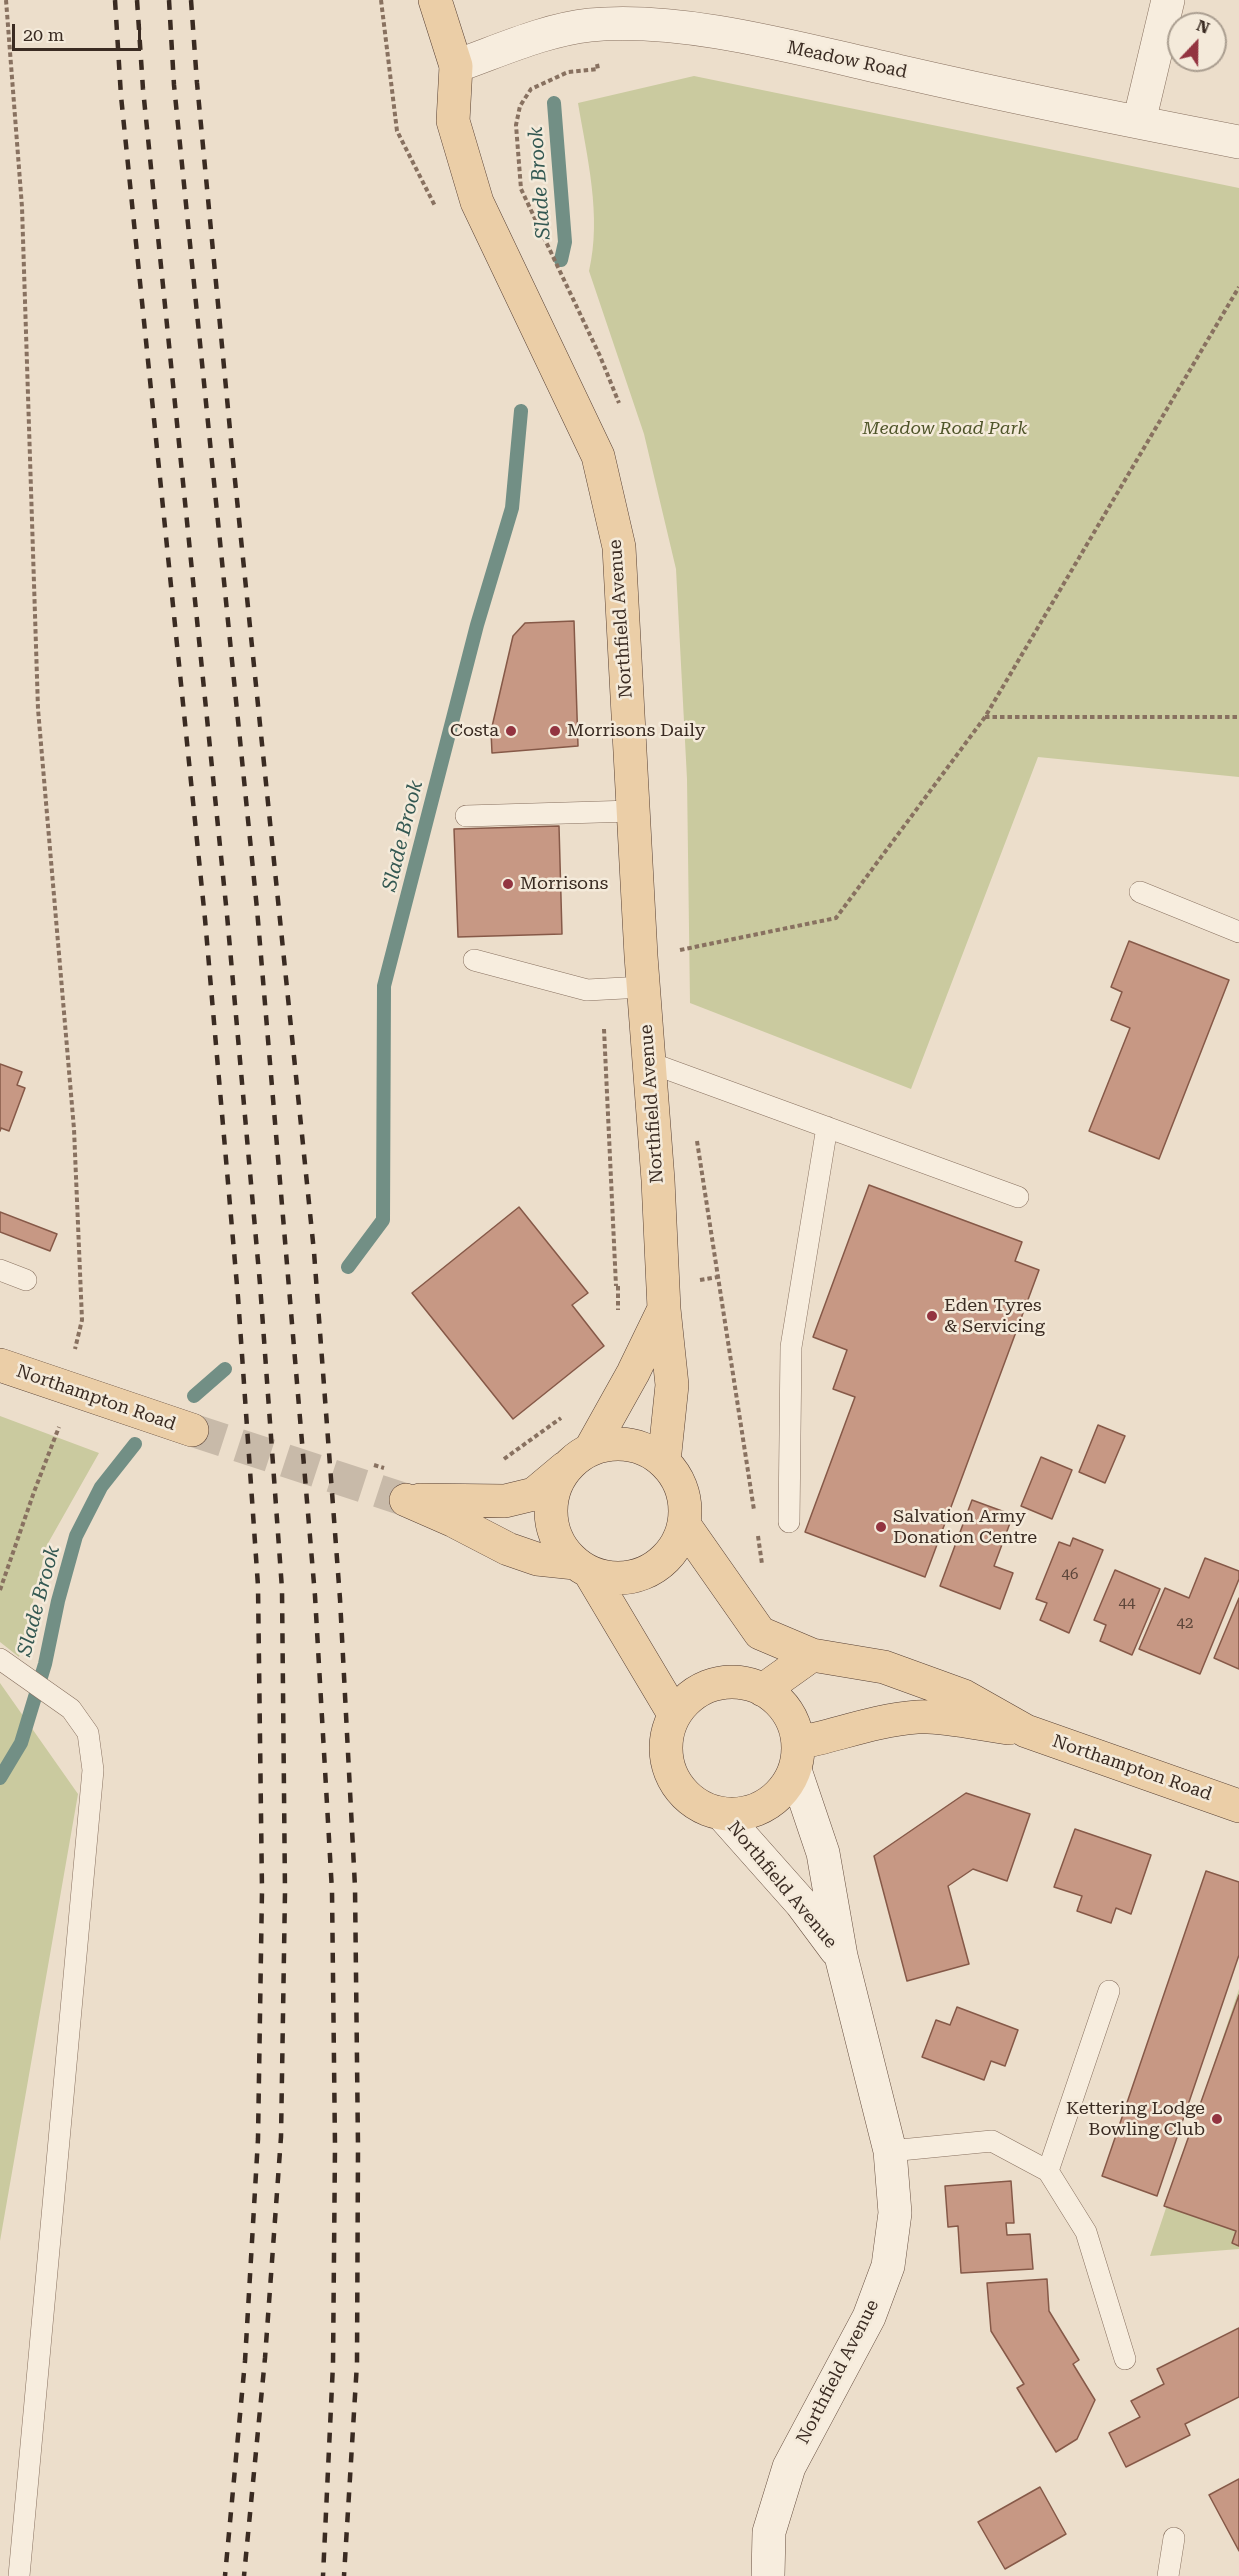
<!DOCTYPE html>
<html>
<head>
<meta charset="utf-8">
<style>
	body { margin:0 }
	#map { position:relative; width:1239px; height:2576px; overflow:hidden; background:#ecdecb; font-family:"Roboto Serif",serif }
	canvas { display:block }
	.north { position:absolute; left:1167px; top:12px; width:60px; height:60px; box-sizing:border-box; background:#f4eada; border:2px solid #aa9e90; border-radius:50%; rotate:22deg; font-size:16px; font-weight:700; line-height:24px; text-align:center; color:#3a2b22 }
	.north::after { content:''; display:block; margin:auto; width:21px; height:27px; background:#933440; clip-path:polygon(50% 0,100% 100%,50% 72%,0 100%) }
	.scale { position:absolute; left:12px; top:24px; width:129px; height:27px; box-sizing:border-box; border:3px solid #3a2b22; border-top:0; padding-left:8px; font-size:18px; line-height:21px; white-space:nowrap; color:#3a2b22; -webkit-text-stroke:4px #f4eada; paint-order:stroke }
</style>
</head>
<body>
<div id="map">
<canvas width="1239" height="2576"></canvas>
<div class="north">N</div>
<div class="scale">20 m</div>
</div>
<script>
const ctx = document.querySelector('canvas').getContext('2d');
ctx.lineJoin = 'round';
function fillPath(path, color) {
  ctx.fillStyle = color;
  ctx.fill(path, 'evenodd');
}
function stroke(path, color, width, dash) {
  ctx.strokeStyle = color;
  ctx.lineWidth = width;
  ctx.lineCap = dash ? 'butt' : 'round';
  ctx.setLineDash(dash || []);
  ctx.stroke(path);
}
function write(font, color, halo, rows, align = 'center') {
  ctx.font = font + ' "Roboto Serif",serif';
  ctx.lineWidth = 5;
  ctx.setLineDash([]);
  ctx.textBaseline = 'middle';
  ctx.strokeStyle = halo;
  ctx.fillStyle = color;
  for (const [text, x, y, turn = 0] of rows) {
    ctx.save();
    ctx.translate(x, y);
    ctx.rotate((+turn || 0) * Math.PI / 180);
    ctx.textAlign = isNaN(turn) ? turn : align;
    if (halo) ctx.strokeText(text, 0, 0);
    ctx.fillText(text, 0, 0);
    ctx.restore();
  }
}
fillPath(new Path2D(`
	M694 76 1239 188V777L1038 757 911 1089 690 1003 687 779 676 569 644 434 589 271C602 216 587 157 578 103Z
	M0 1416 99 1453 47 1545 19 1657 0 1642Z
	M0 1683 78 1794 0 2241Z
	M1239 1989V2249L1150 2256Z`), '#caca9f');
stroke(new Path2D(`
	M554 103 565 242 561 260
	M348 1267 383 1220 384 986 477 625 512 508 521 411
	M194 1396 225 1369
	M0 1778 21 1743 45 1664 58 1601 76 1536 101 1487 135 1444`), '#728f85', 14);
const building = new Path2D(`
	M574 621 578 746 492 753 491 731 513 636 525 623Z
	M559 826 562 934 458 937 454 829Z
	M1129 941 1229 980 1159 1159 1089 1131 1130 1028 1111 1020 1122 992 1111 987Z
	M0 1064 22 1072 17 1085 25 1088 9 1131 1 1128 0 1131Z
	M869 1185 1022 1242 1015 1261 1039 1270 925 1577 805 1532 855 1397 833 1389 847 1350 813 1337Z
	M519 1207 588 1293 572 1305 604 1346 513 1419 412 1293Z
	M0 1212 57 1234 50 1251 0 1232Z
	M1098 1425 1125 1436 1105 1483 1079 1472Z
	M1041 1457 1072 1470 1052 1519 1021 1506Z
	M972 1500 1013 1515 994 1566 1013 1573 1000 1609 940 1586Z
	M1073 1538 1103 1550 1069 1633 1040 1620 1047 1603 1036 1599 1059 1542 1070 1546Z
	M1205 1558 1239 1571V1579L1200 1674 1139 1649 1165 1588 1189 1598Z
	M1115 1570 1160 1589 1132 1655 1100 1641 1106 1625 1094 1620Z
	M1239 1598V1669L1214 1658Z
	M966 1793 1030 1814 1007 1881 973 1869 948 1886 969 1964 907 1981 874 1856Z
	M1075 1829 1151 1855 1131 1914 1116 1908 1111 1923 1077 1911 1082 1896 1054 1887Z
	M1206 1871 1239 1882V1955L1157 2196 1102 2176Z
	M1239 1995V2246L1232 2243 1236 2231 1164 2206Z
	M957 2007 1018 2030 1005 2066 991 2061 984 2080 922 2057 936 2020 950 2025Z
	M1011 2181 1014 2223H1006L1007 2235 1030 2234 1033 2269 961 2273 958 2226 948 2227 945 2186Z
	M1047 2279 1049 2311 1079 2360 1073 2364 1095 2400 1077 2439 1056 2452 1017 2388 1024 2384 991 2331 987 2283Z
	M1239 2328V2397L1185 2424 1190 2435 1126 2467 1109 2433 1140 2417 1131 2401 1164 2384 1157 2369Z
	M1239 2479V2551L1209 2495Z
	M1040 2487 1066 2534 1005 2569 978 2522Z`);
fillPath(building, '#c79884');
stroke(building, '#865948', 1.5);
stroke(new Path2D(`
	M192 1430 406 1500`), '#c8baa9', 33, [33, 16]);
const lane = new Path2D(`
	M466 816 632 811
	M1140 892 1239 932
	M474 960 587 990 643 987
	M648 1062 1018 1197
	M0 1270 26 1280
	M789 1522 791 1347 827 1127
	M0 1659 71 1709 88 1733 93 1770 19 2576
	M890 2151 992 2141 1048 2171 1086 2232 1125 2359
	M1048 2171 1109 1991
	M1168 2576 1174 2538`);
const street = new Path2D(`
	M456 66C499 51 544 30 590 25 686 16 803 50 898 71 1011 97 1125 120 1239 142
	M1139 122 1168 0`);
const secondary = new Path2D(`
	M722 1814 801 1903 836 1950
	M768 2576 769 2532 789 2467 869 2317 888 2266 895 2213 890 2151 841 1956 823 1853 795 1770`);
const primary = new Path2D(`
	M435 0 456 66 453 121 477 202 598 456 619 547 641 956 658 1180 664 1309 672 1385 664 1462
	M0 1365 192 1430
	M551 1511a67 67 0 1 1 134 0a67 67 0 1 1-134 0Z
	M590 1450 633 1373 664 1309
	M406 1500 454 1521 508 1549 537 1559 575 1563
	M420 1500 505 1501 534 1494 565 1468
	M685 1526 760 1633
	M590 1573 674 1714
	M760 1633 812 1655 884 1667 964 1696 1026 1731 1239 1806
	M666 1748a66 66 0 1 1 132 0a66 66 0 1 1-132 0Z
	M763 1690 812 1655
	M799 1743C838 1735 876 1720 917 1717 941 1715 984 1725 1009 1728`);
stroke(lane, '#887160', 22);
stroke(street, '#887160', 34);
stroke(secondary, '#6a5243', 34);
stroke(primary, '#574034', 34);
stroke(new Path2D(`
	M6 0 22 207 38 709 74 1129 82 1320 75 1349
	M381 0 397 131 435 206
	M597 64 598 69 568 72 531 89 520 106 516 125 521 189 600 356 619 403
	M985 717H1239
	M680 950 836 918 985 717 1239 287
	M604 1029 616 1286
	M697 1141 754 1510
	M700 1280 718 1277
	M618 1286V1310
	M504 1459 561 1418
	M374 1465 384 1468
	M758 1536 762 1564
	M0 1590 34 1492 59 1427`), '#887160', 4, [4.5, 3]);
stroke(lane, '#f7edde', 21);
stroke(street, '#f7edde', 33);
stroke(secondary, '#f7edde', 33);
stroke(primary, '#ebcea7', 33);
stroke(new Path2D(`
	M115 0 121 96 205 919 238 1297 258 1586 262 1890 258 2139 245 2361 225 2576
	M137 0 143 89 227 915 260 1284 282 1589 285 1892 281 2137 265 2358 244 2576
	M169 0 174 85 257 909 315 1596 332 1891 335 2146 333 2364 323 2576
	M191 0 197 83 232 451 314 1252 340 1599 355 1887 358 2147 357 2363 344 2576`), '#3a2b22', 4.5, [10, 10]);
for (const [x, y, r, color] of [
	[511,731,6,"#933440"],
	[555,731,6,"#933440"],
	[508,884,6,"#933440"],
	[932,1316,6,"#933440"],
	[881,1527,6,"#933440"],
	[1217,2119,6,"#933440"]
]) {
  const dot = new Path2D();
  dot.arc(x, y, r, 0, 2 * Math.PI);
  ctx.fillStyle = color;
  ctx.fill(dot);
  stroke(dot, '#f4eada', 2);
}
write('15px', '#5d463a', null, [
	["46",1070,1575],
	["44",1127,1604],
	["42",1185,1624]
]);
write('18px', '#3a2b22', '#f4eada', [
	["Meadow Road",847,60,12],
	["Northfield Avenue",621,619,-94],
	["Northfield Avenue",652,1104,-94],
	["Northampton Road",96,1398,19],
	["Northampton Road",1132,1768,19],
	["Northfield Avenue",782,1885,50],
	["Northfield Avenue",838,2372,-63]
]);
write('italic 18px', '#4f552a', '#f4eada', [
	["Meadow Road Park",945,429]
]);
write('18px', '#3a2b22', '#f4eada', [
	["Costa",499,731,"right"],
	["Morrisons Daily",567,731],
	["Morrisons",520,884],
	["Eden Tyres",944,1306],
	["& Servicing",944,1327],
	["Salvation Army",893,1517],
	["Donation Centre",893,1538],
	["Kettering Lodge",1205,2109,"right"],
	["Bowling Club",1205,2130,"right"]
], 'left');
write('italic 20px', '#335852', '#f4eada', [
	["Slade Brook",540,183,-94],
	["Slade Brook",403,836,-76],
	["Slade Brook",39,1601,-75]
]);
</script>
</body>
</html>
